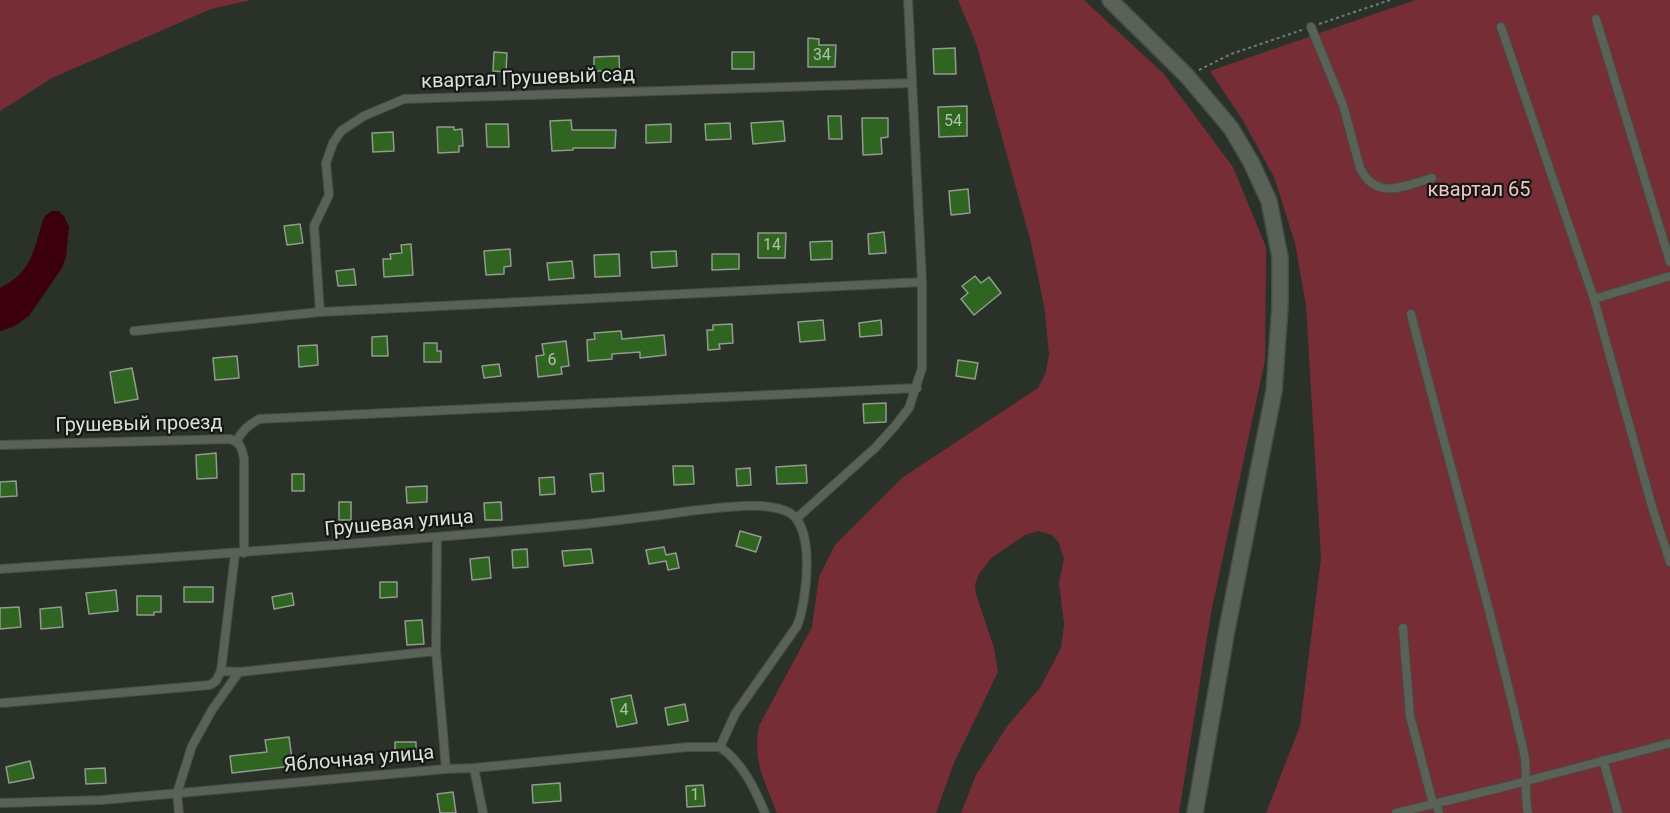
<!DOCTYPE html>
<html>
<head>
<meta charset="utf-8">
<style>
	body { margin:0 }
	canvas { display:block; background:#293128 }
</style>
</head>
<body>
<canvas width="1670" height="813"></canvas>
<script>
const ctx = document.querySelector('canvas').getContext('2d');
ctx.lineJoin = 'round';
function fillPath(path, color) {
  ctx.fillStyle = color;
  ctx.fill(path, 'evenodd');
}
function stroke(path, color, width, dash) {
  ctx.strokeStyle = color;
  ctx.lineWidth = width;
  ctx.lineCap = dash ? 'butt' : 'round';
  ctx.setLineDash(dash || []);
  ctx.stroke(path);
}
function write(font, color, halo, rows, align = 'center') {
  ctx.font = font + ' Roboto,sans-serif';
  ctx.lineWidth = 4.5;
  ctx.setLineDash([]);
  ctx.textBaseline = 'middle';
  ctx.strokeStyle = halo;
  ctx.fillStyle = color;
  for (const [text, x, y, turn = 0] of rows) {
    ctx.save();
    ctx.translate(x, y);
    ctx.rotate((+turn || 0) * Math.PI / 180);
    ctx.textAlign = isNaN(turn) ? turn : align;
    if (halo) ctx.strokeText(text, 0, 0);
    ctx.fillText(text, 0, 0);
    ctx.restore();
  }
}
fillPath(new Path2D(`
	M0 0H251L211 9 52 78 0 111Z
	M958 0H1084L1163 73 1233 167 1266 247 1265 360 1211 613 1179 813H961L976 775 1008 725 1040 688 1061 648 1064 624 1059 583 1064 559 1059 543 1052 535 1038 531 1025 535 990 559 979 574 975 584 976 594 994 648 998 672 953 765 936 813H777C765 781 752 761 759 726L812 627 819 577 835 545 903 477 1038 388 1046 372 1049 354 1044 305 1030 239 976 43Z
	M1415 0H1670V813H1266L1300 726 1321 558 1306 305 1295 243 1274 177 1242 119 1210 71Z`), '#762d35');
fillPath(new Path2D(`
	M52 211H59L64 216 69 227 66 257 62 268 29 316 13 327 0 331V288C32 272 33 252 43 220L46 215Z`), '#3b000b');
const building = new Path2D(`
	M808 38 819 39V45H836L835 67H808Z
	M955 48 956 74H934L933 49Z
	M494 52 507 53 506 72 493 71Z
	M732 52H754V69H732Z
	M619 56 620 80 603 81V71H594V57Z
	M967 106V136L939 137 938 107Z
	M828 116H841L842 139H829Z
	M862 118H888V137L881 138 882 154 863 155Z
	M571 120 572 130H616L615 148H573V150L552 151 550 121Z
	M783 121 785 141 753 144 751 123Z
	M730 123 731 139 706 140 705 124Z
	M486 124H508L509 147H487Z
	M671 124V142L646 143V125Z
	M437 127H454V130L462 129 463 146H459V152L438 153Z
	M393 132 394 151 373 152 372 133Z
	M968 189 970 213 951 215 949 191Z
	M300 224 303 243 287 245 284 226Z
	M884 232 886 253 869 254 868 234Z
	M758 233H786L785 258H758Z
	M832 241V259L811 260 810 242Z
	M411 244 413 275 384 277 383 259H391L390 254 402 253 401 245Z
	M510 249 511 266 504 267V274L486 275 484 251Z
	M676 251 677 266 652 268 651 252Z
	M619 254 620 276 595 277 594 255Z
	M712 254H739V269L712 270Z
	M572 261 574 278 549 280 547 263Z
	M354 269 356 285 338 286 336 271Z
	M975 276 981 283 989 277 1001 293 974 315 961 299 968 293 962 286Z
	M823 320 825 340 800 342 798 322Z
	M881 320 882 335 860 337 859 323Z
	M732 324 733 343 719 344 720 349 708 350 707 330H713V325Z
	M621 331 622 339 664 335 666 355 640 358V352L612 354V359L588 361 587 340 595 339 594 333Z
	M387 336 388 356H372V337Z
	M566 341 569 366 561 367 562 374 538 377 536 356 544 355 542 344Z
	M424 343H437V351H441V362H424Z
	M317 345 318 365 299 367 298 346Z
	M237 356 239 378 215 380 213 358Z
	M958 360 978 363 975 379 956 376Z
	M499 364 501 376 484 378 482 366Z
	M132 368 138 399 115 403 110 372Z
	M886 403V422L864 423 863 404Z
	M216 453 217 478 197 479 196 455Z
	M806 465 807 483 777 484 776 467Z
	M673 466H693L694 484 674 485Z
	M750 468 751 485 737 486 736 469Z
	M603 473 604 491 592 492 590 474Z
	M292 474H304V491H292Z
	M554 477 555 494 540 495 539 478Z
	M16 481 17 496 0 497V482Z
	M427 486V502L407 503 406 487Z
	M339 502H351V520H339Z
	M501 502 502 520H485L484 503Z
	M740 531 761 537 756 552 736 546Z
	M664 547 666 555 676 553 679 568 668 570 666 561 649 564 646 550Z
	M527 549 528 567 513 568 512 550Z
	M591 549 593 563 564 566 562 551Z
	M489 557 491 578 472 580 470 559Z
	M380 582H397V597L380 598Z
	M184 587H213V602H184Z
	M116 590 118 611 89 614 86 593Z
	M292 593 294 605 274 609 272 597Z
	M137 596H161V612H154V615H137Z
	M19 607 21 627 0 629V608Z
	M61 607 63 627 41 629 40 609Z
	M422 620 424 644 407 645 405 621Z
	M631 695 637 723 617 727 611 699Z
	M685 704 688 721 668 725 665 708Z
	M289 737 293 766 232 773 230 756 267 752 265 740Z
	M395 742H416V758H395Z
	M30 761 34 778 9 783 6 767Z
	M105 768 106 783 86 784 85 769Z
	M560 783 561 801 533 803 532 785Z
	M703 785 705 806 687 807 686 786Z
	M453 792 456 813H440L437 794Z`);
fillPath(building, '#2f6521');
stroke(building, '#919b8f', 1.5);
const service = new Path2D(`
	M1596 19 1670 262
	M1311 27 1343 105 1360 168C1376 201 1404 186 1432 178
	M1501 27 1594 299 1653 510 1670 562
	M1594 299 1670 276
	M320 312 314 226 329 195 326 163 333 143 341 131 364 116 404 99 912 83
	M1411 314C1445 449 1484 583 1516 719 1519 732 1523 746 1525 759 1527 777 1524 795 1528 813
	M134 331 320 312 922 282
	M237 441C242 430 249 425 259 419L917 388
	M0 445 230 439C240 442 242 448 244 459V553
	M797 518 875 448 895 426 909 408 922 368V282L908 0
	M0 569C195 556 390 542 585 524 620 520 655 516 690 511 716 508 761 501 786 511 817 522 807 602 797 626L735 714 720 747
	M1403 628 1410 716 1433 804
	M436 651 446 769
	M221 671 239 672 436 651 437 537
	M2 703 210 685 216 681 221 671 235 554
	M720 747C742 762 755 789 765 813
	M1603 760 1618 813
	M474 768 483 813
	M0 803 102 800 446 769 474 768 688 747H720
	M1436 804 1439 813
	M179 813 177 793 192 746 212 710 239 672
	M1396 813 1500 788 1670 743`);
const tertiary = new Path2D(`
	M1110 0 1187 76 1231 128 1251 162 1269 201 1280 257V306L1274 391 1227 629 1195 813`);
stroke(service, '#464d44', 10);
stroke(tertiary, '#464d44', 18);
stroke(new Path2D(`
	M1319 24 1390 0
	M1199 70 1231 54 1302 30`), '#747b72', 2, [3, 3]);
stroke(service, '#5a6258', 8);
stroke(tertiary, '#5a6258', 15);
write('16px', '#b0c1ab', null, [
	["34",822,56],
	["54",953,122],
	["14",772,246],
	["6",552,361],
	["4",624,711],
	["1",695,796]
]);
write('20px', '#dbe0d9', '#141814', [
	["квартал Грушевый сад",528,79,-2],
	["Грушевый проезд",139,425,-1],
	["Грушевая улица",399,524,-5],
	["Яблочная улица",359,760,-5]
]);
write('20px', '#f6c4c5', '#141814', [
	["квартал 65",1479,191]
]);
</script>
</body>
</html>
